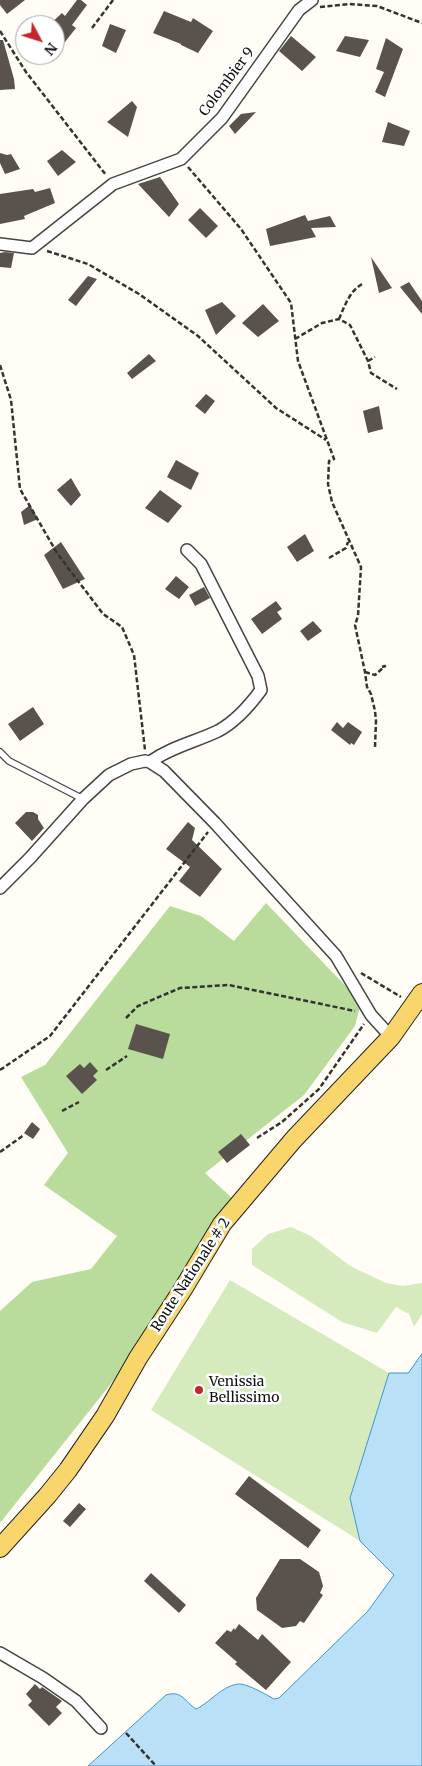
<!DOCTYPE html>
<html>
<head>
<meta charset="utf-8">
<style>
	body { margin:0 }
	#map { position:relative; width:422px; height:1766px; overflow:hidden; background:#fffdf5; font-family:Merriweather,serif }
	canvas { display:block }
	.north { position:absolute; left:15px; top:15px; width:50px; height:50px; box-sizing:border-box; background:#fff; border:1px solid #a0a0a0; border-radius:50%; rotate:130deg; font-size:14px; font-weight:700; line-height:20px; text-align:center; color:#111 }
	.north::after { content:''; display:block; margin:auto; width:18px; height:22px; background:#c4262e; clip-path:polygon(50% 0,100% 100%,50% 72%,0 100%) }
</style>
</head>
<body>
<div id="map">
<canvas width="422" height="1766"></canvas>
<div class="north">N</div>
</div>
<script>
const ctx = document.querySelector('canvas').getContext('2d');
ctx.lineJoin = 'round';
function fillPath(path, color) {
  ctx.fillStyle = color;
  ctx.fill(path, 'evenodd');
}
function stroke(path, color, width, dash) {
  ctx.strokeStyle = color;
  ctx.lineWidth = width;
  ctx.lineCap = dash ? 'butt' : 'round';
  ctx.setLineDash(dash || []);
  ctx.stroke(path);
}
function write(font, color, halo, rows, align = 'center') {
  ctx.font = font + ' Merriweather,serif';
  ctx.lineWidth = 5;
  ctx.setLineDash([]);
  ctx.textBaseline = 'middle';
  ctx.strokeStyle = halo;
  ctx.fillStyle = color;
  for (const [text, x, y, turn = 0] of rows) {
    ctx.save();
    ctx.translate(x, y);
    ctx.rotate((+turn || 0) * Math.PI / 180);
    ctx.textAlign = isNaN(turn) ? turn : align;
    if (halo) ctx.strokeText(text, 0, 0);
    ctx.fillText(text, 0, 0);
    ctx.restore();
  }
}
fillPath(new Path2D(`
	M291 1227 311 1236 350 1266 386 1283 403 1286 422 1283V1314L414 1327 409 1314 396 1307 377 1333 342 1322 252 1265V1249L268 1234Z
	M230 1280 389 1373 350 1498 360 1541 151 1410Z`), '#d5ebbd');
fillPath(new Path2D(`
	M266 903 361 1002 355 1026 304 1095 205 1173 232 1198 125 1366 0 1523V1311L32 1282 91 1269 117 1236 44 1185 68 1153 21 1077 45 1065 170 906 201 916 234 941Z`), '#b9dc9c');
const water = new Path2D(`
	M422 1354V1766H88L166 1695C182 1690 184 1701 196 1709 210 1703 228 1679 245 1685 255 1688 265 1694 274 1699L279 1698 368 1611 394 1575 360 1541 350 1498 389 1373H408Z`);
fillPath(water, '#b9e0f7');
stroke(water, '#3f96cf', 1);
fillPath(new Path2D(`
	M0 0H25L7 14 0 5Z
	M77 0H81L87 5 72 25 76 28 61 47 55 41V25H49L62 13 65 16Z
	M164 11 191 22 193 18 213 31 198 53 181 45V44L153 33Z
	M110 24 126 30 116 53 102 46Z
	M291 36 316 57 302 71 279 51Z
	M345 36 369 40 360 57 336 51Z
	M386 38 403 49 385 97 375 92 384 72 376 69Z
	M0 40H3L14 79 15 89 0 90Z
	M132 101 137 107 128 137 107 122Z
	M256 112 235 134 229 126 241 114Z
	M388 122 410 131 404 146 382 142Z
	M62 150 76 162 58 176 47 161Z
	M0 153 7 155 11 154 20 169 5 174 0 163Z
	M160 177 179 204 169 217 138 184Z
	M50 188 55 203 24 216 25 219 0 224V194L33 189 35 192Z
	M200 208 218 226 206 238 188 220Z
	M305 215 308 221 330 216 336 227 311 228 316 237 270 246 266 229Z
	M5 252 14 253 11 268 0 267V253Z
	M371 257 392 288 379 293Z
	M88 276 97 279 76 306 68 300Z
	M409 282 422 301V314L400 287Z
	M222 302 236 316 216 335 205 310Z
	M263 304 279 321 258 337 242 323Z
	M149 354 156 361 132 379 127 373Z
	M206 394 215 401 205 414 195 406Z
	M379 406 383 429 368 433 363 411Z
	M176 460 199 473 191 490 167 477Z
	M71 478 81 495 71 506 57 490Z
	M160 490 182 506 168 523 145 508Z
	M30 505 38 519 24 525 21 512Z
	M305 534 314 551 297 562 287 547Z
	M61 542 85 579 63 589 44 555Z
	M176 576 189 587 179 599 165 589Z
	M204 587 210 598 195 606 189 595Z
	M276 601 282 609 277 612 282 619 262 634 251 619Z
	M313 621 322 631 308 641 300 631Z
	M33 707 44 724 20 741 8 724Z
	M337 722 343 728 348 722 362 732 354 745 351 743 350 745 331 730Z
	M26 812H33L38 815V819L44 828 32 841 15 823Z
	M188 822 195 828 192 840 222 869 200 897 179 881 190 867 166 849Z
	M136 1024 170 1034 163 1059 128 1049Z
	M90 1062 98 1071 93 1076 97 1080 82 1094 66 1076 80 1064 84 1068Z
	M32 1122 40 1129 33 1139 24 1133Z
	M241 1134 250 1145 227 1163 218 1152Z
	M249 1476 321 1530 308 1548 235 1494Z
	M79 1503 86 1509 70 1527 63 1521Z
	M280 1559H300L319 1572 323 1586 320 1593 323 1595 304 1623 300 1621 296 1626 282 1628 257 1610 256 1598Z
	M151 1573 186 1605 179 1613 144 1581Z
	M239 1624 258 1640 262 1634 291 1662 266 1690 235 1664 237 1662 215 1643 227 1630 231 1632 234 1628 235 1630Z
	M35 1684 40 1689 42 1687 62 1701 56 1707 62 1713 49 1726 28 1705 32 1701 26 1694Z`), '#5a524d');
const lane = new Path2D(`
	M0 752 9 761 83 799`);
const street = new Path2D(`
	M0 244 32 248 113 184 181 159 222 118 299 10 312 0
	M150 762C171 747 195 742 218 731 235 722 250 705 261 690L258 676 201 564 187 550
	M0 888 30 858 83 799 109 775 131 764 145 761 150 762 164 771 215 823 336 956 371 1015 391 1037
	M0 1653 43 1678 76 1701 101 1728`);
const primary = new Path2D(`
	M0 1548 47 1496 68 1470 105 1416 138 1358 183 1289 222 1224 294 1139 391 1037 422 993`);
stroke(lane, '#444', 8);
stroke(street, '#444', 14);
stroke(primary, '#222', 20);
stroke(new Path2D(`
	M320 7 349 4 377 6 422 23
	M92 28 113 0
	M0 31 26 72 106 175
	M188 167 241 229 291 303 298 361 334 459 329 461 328 484 332 502 361 567 358 616 355 625 365 672 367 687 371 694 375 711 376 721 375 747
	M47 251 88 264 139 294 198 336 276 408 326 440
	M339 319C345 305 350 290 364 283
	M295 339 322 323 339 319 350 325 368 361 371 373 397 389
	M368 361 375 357
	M0 365 11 400 20 489 57 553 103 614 122 627 134 655 145 750
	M329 558 346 548 348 542
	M365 672 375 675 385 666 382 667
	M361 973 401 997
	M126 1018 138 1006 180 988 229 985 355 1011
	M0 1070 50 1036 208 832
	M106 1070 127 1056
	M62 1111 79 1102
	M257 1138 282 1122 319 1089 364 1024
	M0 1152 24 1135
	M126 1733 156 1766`), '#333', 2.5, [5, 2.5]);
stroke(lane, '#fff', 5.5);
stroke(street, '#fff', 11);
stroke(primary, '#f9d66b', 18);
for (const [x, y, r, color] of [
	[199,1390,5,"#c4262e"]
]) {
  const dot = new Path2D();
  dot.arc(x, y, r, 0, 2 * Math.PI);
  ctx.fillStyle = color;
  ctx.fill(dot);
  stroke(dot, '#fff', 2);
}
write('14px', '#111', '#fff', [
	["Colombier 9",227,82,-53],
	["Route Nationale # 2",191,1275,-57]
]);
write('14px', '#111', '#fff', [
	["Venissia",209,1382],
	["Bellissimo",209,1398]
], 'left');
</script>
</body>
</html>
